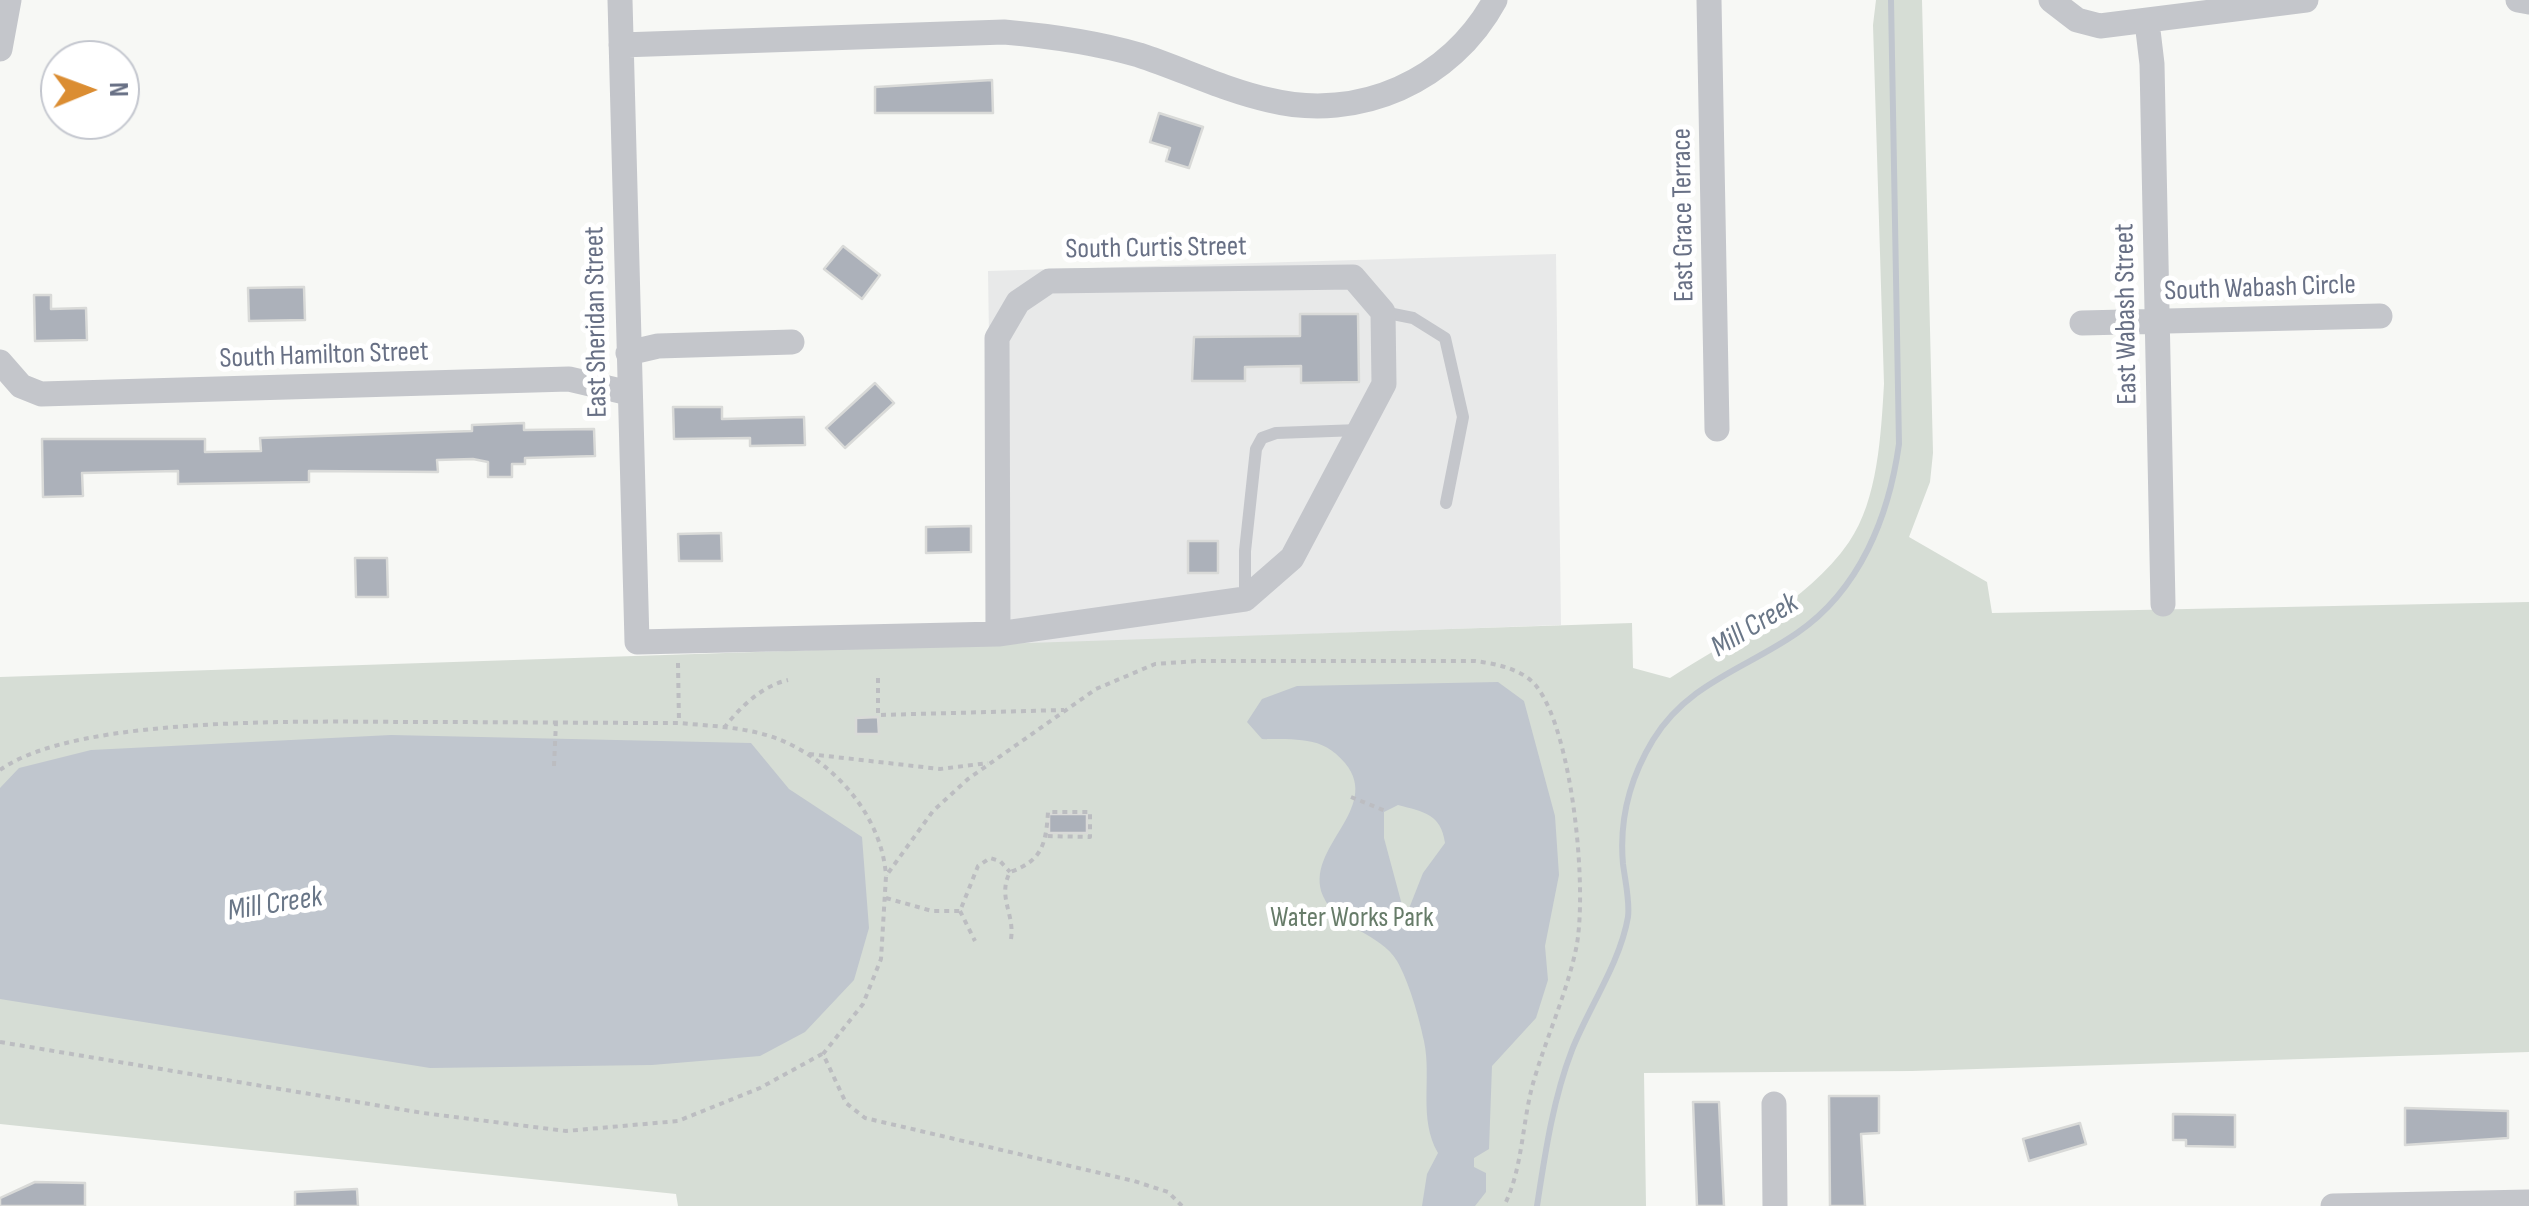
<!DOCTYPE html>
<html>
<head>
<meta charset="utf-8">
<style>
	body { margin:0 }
	#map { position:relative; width:2529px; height:1206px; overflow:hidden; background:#f7f8f5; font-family:"Sofia Sans Condensed",sans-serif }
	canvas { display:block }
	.north { position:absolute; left:40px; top:40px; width:100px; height:100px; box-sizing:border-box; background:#fff; border:2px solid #c3c6ce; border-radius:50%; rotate:89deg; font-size:28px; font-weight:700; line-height:40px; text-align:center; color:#687085 }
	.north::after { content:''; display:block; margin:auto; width:35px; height:45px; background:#db8d32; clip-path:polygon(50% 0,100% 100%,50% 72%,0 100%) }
</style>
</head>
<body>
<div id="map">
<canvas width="2529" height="1206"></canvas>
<div class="north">N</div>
</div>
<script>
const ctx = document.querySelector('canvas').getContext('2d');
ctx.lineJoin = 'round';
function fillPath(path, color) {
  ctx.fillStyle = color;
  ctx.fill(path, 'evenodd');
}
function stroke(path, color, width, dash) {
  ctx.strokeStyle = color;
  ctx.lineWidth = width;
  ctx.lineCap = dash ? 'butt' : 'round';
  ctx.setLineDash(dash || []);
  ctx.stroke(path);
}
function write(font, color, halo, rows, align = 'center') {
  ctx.font = font + ' "Sofia Sans Condensed",sans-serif';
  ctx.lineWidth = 10;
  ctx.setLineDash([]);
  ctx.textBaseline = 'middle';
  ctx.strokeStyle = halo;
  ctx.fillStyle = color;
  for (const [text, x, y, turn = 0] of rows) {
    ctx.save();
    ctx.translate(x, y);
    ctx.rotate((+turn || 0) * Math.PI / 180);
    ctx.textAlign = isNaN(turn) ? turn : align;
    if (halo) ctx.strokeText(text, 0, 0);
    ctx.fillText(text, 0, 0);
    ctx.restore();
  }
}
fillPath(new Path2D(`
	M1556 254 1561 625 1010 645 993 602 988 271Z`), '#e8e9e9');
fillPath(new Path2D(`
	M1876 0H1922L1933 453 1930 482 1909 537 1987 582 1992 613 2529 602V1052L1912 1071 1644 1073 1646 1206H678L676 1194 0 1124V677L1632 623 1633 668 1670 678C1730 639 1807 603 1849 542 1878 500 1881 434 1884 384L1873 25Z`), '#d6ddd5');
fillPath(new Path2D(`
	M1498 682 1524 701 1555 816 1559 875 1545 946 1548 980 1536 1018 1492 1066 1489 1149 1474 1158V1167L1486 1173V1192L1475 1206H1422L1427 1174 1438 1153C1418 1118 1432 1079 1424 1041 1419 1017 1409 982 1397 961 1381 933 1337 929 1323 896 1303 848 1383 809 1345 763 1322 735 1295 740 1262 739L1247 722 1262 699 1297 686ZM1398 805C1424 812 1441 814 1445 843L1423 873 1408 911 1402 905 1384 838V812Z
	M391 735 751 743 789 789 862 837 869 928 854 980 805 1032 760 1056 652 1065 430 1068 0 999V788L19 768 91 750Z`), '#c0c6ce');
stroke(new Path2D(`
	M1537 1206C1545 1154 1553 1099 1572 1050 1589 1007 1620 963 1628 917 1630 901 1625 880 1623 864 1619 820 1630 778 1653 740 1688 683 1745 669 1797 633 1860 590 1889 516 1899 444L1891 0`), '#c0c6ce', 6);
const building = new Path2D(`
	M992 80 993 113H875V87Z
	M1159 113 1203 127 1189 168 1166 161 1170 148 1150 142Z
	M843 246 880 275 862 299 824 269Z
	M304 287 305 320 249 321 248 288Z
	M34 295H51V309L86 308 87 340 35 341Z
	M1300 314H1358L1359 382 1301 383V366L1245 367V381H1192L1194 337 1300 336Z
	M875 383 894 403 845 448 826 428Z
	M673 407H722V419L804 417 805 445 750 446V438L674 439Z
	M524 423V430L594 429 595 456 525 458V464H512V477H488V462L473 459 437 460 438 472 309 471V482L178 484V471L82 473 83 496 43 497 42 439H205V452L261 451 260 438 472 431V425Z
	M971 526V552L926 553V527Z
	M721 533 722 561H679L678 534Z
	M1188 541H1218V573H1188Z
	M355 558H387L388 597H356Z
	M878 717 879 734H856V718Z
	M1049 814H1087V833H1049Z
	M1829 1096H1879V1133L1861 1134 1865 1206H1830Z
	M1693 1102H1719L1724 1206H1697Z
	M2405 1108 2508 1111V1138L2405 1145Z
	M2173 1114 2235 1115V1147L2186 1146V1140H2173Z
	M2080 1123 2086 1144 2029 1161 2023 1139Z
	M35 1182 85 1183V1206H0V1198Z
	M357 1189 358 1206H295V1192Z`);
fillPath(building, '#acb1ba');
stroke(building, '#d9dad8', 2.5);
stroke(new Path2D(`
	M678 663 679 723
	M878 678V715L1064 710
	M724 728C740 707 762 686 788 680
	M809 754 940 769 988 763
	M554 766 556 722
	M0 770C78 714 320 722 420 722 506 722 593 723 679 723 711 726 747 727 778 739 834 761 882 816 886 876
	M1351 797 1388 812
	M886 898 932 911H960L978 866 990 858 1000 861 1010 872
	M960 911 975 941
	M1011 939C1015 914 997 897 1010 872 1042 861 1046 844 1048 812H1090V837L1046 836
	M0 1042 423 1113 566 1131 678 1121 760 1088 822 1054
	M1182 1206 1168 1192 1134 1181 865 1118 846 1103 823 1054 863 1004 881 959 886 876 933 811 968 779 1096 689 1155 664 1197 661H1475C1497 664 1523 669 1537 687 1573 734 1588 892 1576 949 1566 996 1545 1040 1532 1087 1522 1126 1522 1171 1504 1206`), '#bcbdc1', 4, [5, 5]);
stroke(new Path2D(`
	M1383 312 1413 318 1445 338 1463 417 1446 503
	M1245 599V551L1256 449 1262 438 1276 433 1359 430`), '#c4c6cb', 12);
stroke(new Path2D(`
	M620 0 637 642 998 634 997 338 1018 302 1049 281 1353 277 1383 312 1384 384 1292 558 1245 599 998 634
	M1709 0 1717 429
	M2051 0 2077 20 2100 26 2306 0
	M2518 0 2529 2
	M2147 22 2152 64 2163 604
	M621 45 1004 32C1050 36 1094 42 1139 55 1182 69 1224 90 1269 100 1359 122 1451 81 1495 0
	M0 49 9 0
	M2082 323 2380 316
	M628 353 658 346 792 342
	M0 362 21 386 41 394 569 379 629 393
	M1774 1104 1775 1206
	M2333 1206 2529 1202`), '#c4c6cb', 25);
write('28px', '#687085', '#fff', [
	["East Grace Terrace",1684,215,-91],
	["South Curtis Street",1156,249,-1],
	["South Wabash Circle",2260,289,-2],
	["East Wabash Street",2127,314,-91],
	["East Sheridan Street",597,322,-91],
	["South Hamilton Street",324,356,-2]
]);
write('28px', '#677c69', '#fff', [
	["Water Works Park",1352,919]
]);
write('italic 30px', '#697687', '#fff', [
	["Mill Creek",1755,626,-31],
	["Mill Creek",275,905,-9]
]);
</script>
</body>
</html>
